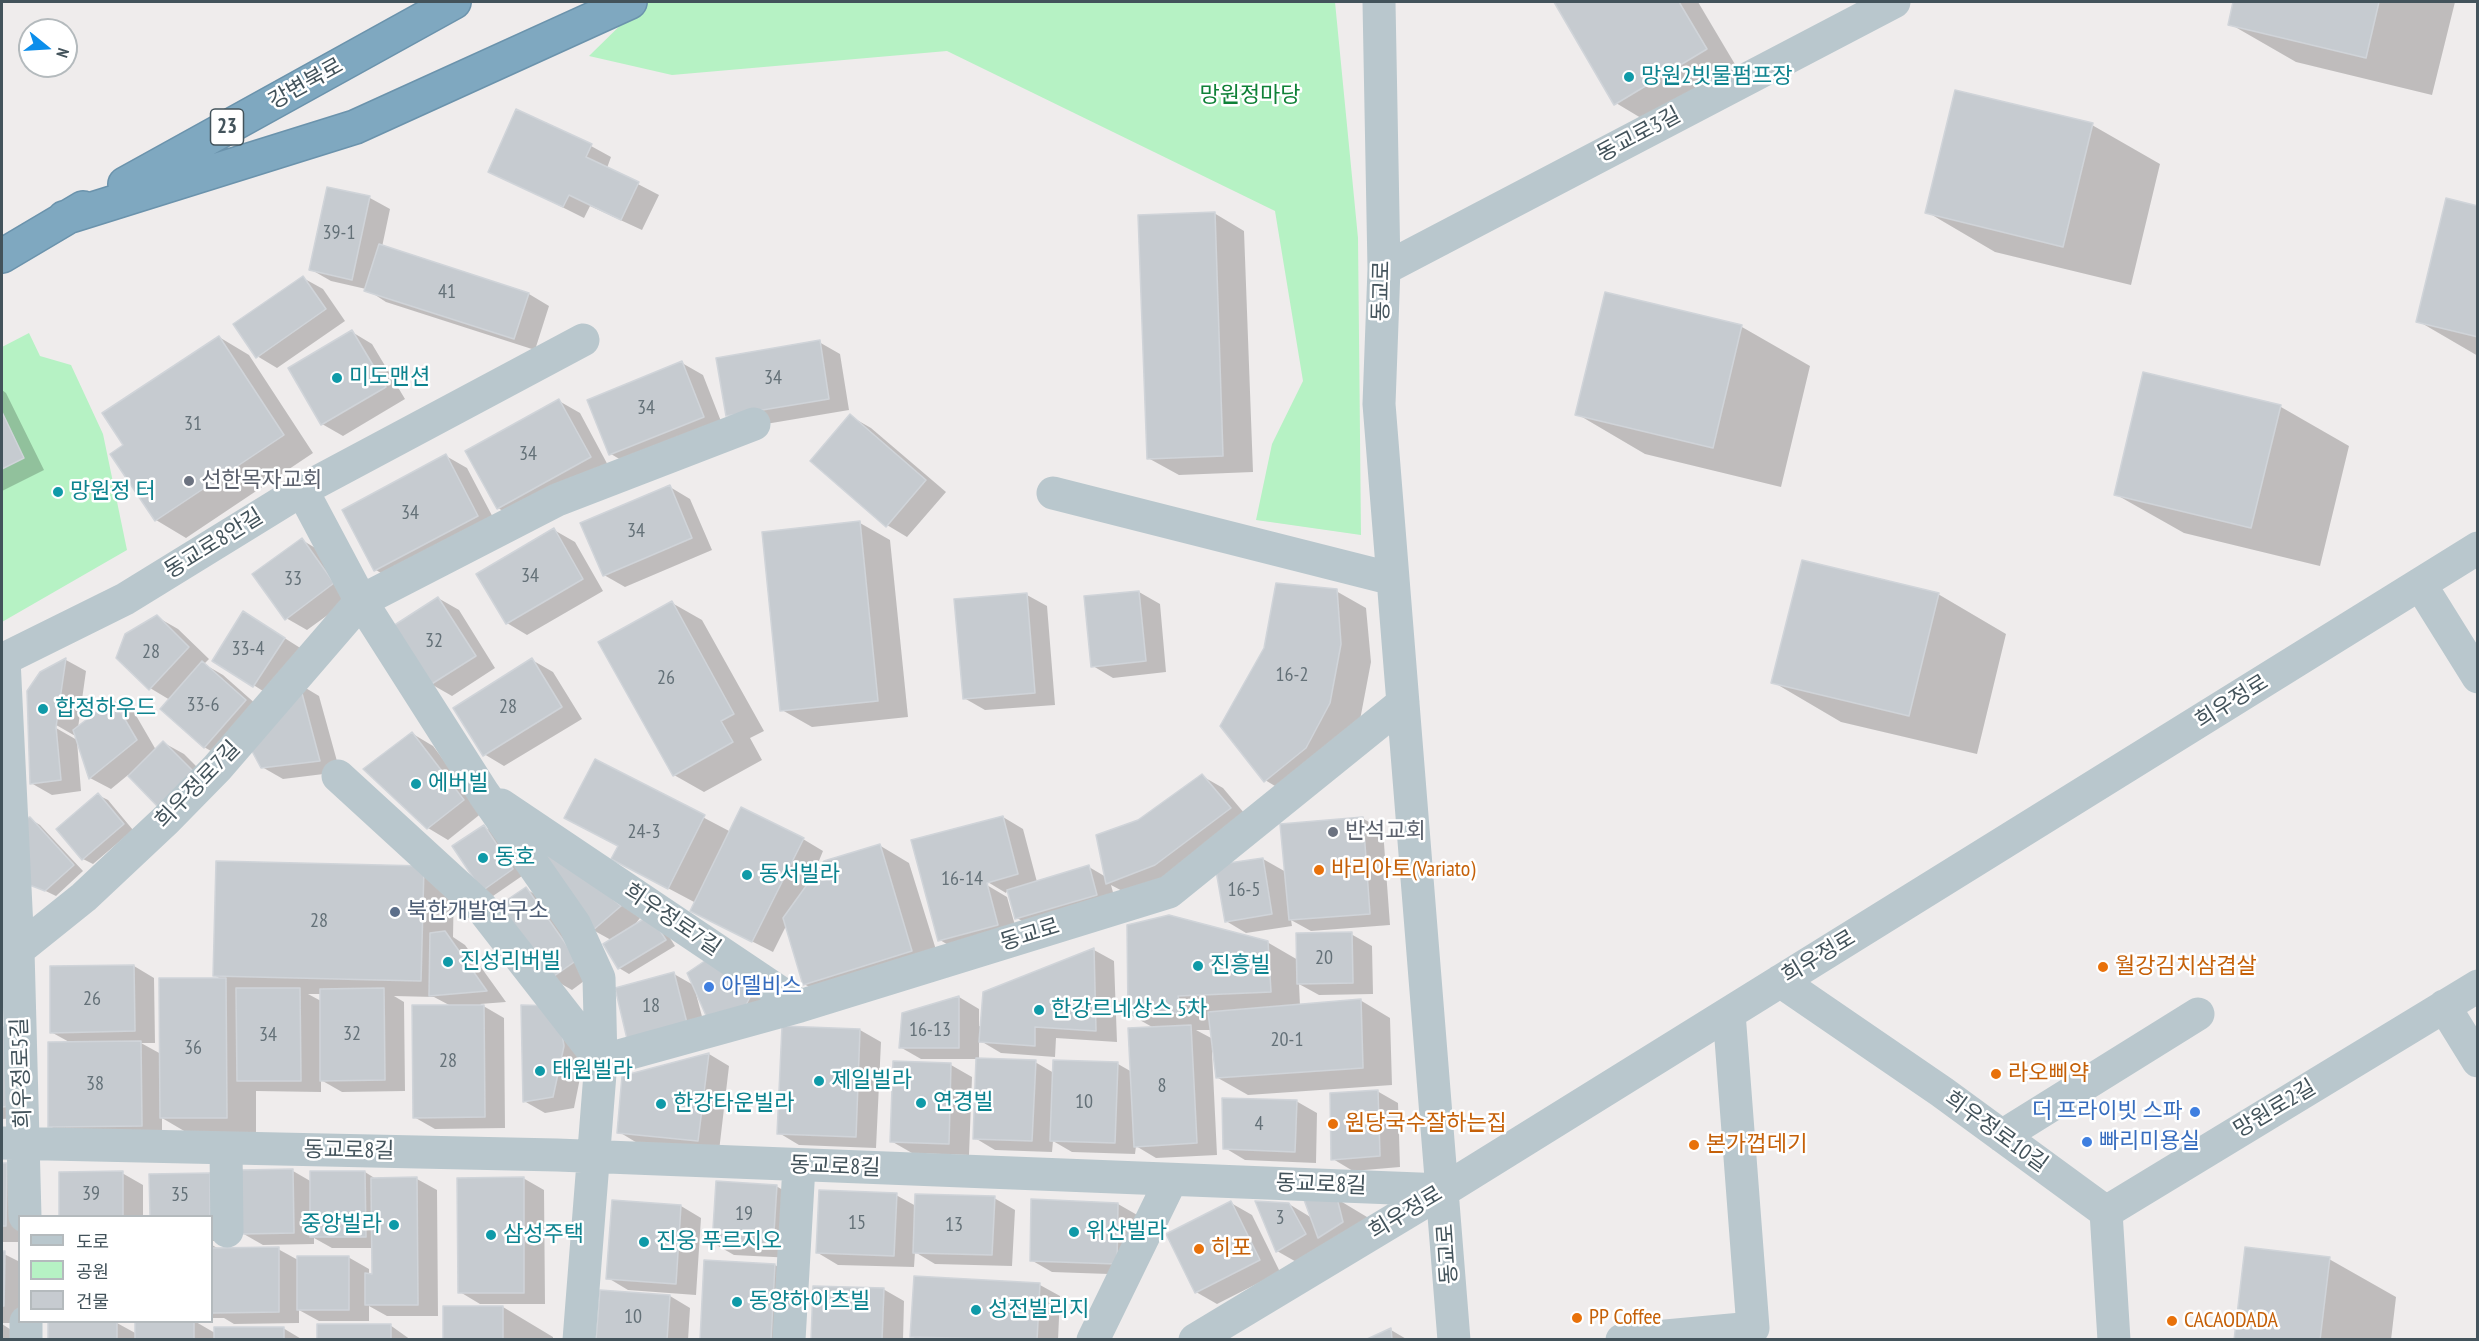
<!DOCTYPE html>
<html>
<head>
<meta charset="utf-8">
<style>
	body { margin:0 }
	#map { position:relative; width:2479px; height:1341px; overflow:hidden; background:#efecec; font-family:"PT Sans Narrow","Noto Sans KR",sans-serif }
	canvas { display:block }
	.frame { position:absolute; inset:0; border:3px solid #43535b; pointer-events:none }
	.legend { position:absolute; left:18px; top:1215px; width:195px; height:108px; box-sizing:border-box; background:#fff; border:2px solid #b4babd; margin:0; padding:8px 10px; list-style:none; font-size:18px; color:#43535b }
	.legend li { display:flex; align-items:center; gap:12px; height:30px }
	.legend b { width:30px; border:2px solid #b4babd }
	.north { position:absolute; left:18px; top:18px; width:60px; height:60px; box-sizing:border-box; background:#fff; border:2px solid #b4babd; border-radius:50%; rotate:108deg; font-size:16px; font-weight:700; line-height:24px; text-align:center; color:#43535b }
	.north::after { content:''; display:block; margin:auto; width:21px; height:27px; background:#0b8eeb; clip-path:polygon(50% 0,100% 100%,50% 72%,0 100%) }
</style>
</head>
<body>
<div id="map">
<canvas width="2479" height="1341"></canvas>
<div class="frame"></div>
<ul class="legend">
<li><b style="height:8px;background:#b9c7cd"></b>도로</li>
<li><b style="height:16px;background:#b6f2c4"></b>공원</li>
<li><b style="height:16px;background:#c6cbd0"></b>건물</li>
</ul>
<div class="north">N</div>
</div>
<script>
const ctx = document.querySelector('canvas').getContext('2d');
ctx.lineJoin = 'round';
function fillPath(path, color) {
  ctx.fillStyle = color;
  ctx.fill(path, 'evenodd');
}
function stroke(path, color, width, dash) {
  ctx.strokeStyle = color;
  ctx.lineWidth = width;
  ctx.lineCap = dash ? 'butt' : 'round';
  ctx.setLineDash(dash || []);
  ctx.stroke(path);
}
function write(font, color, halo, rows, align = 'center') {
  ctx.font = font + ' "PT Sans Narrow","Noto Sans KR",sans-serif';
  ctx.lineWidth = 5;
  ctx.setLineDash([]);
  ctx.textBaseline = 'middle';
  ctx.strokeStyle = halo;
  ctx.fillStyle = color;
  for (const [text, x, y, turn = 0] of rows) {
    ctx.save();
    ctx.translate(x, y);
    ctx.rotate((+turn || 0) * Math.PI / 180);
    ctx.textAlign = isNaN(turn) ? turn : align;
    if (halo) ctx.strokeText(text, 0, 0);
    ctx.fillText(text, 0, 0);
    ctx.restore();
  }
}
fillPath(new Path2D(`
	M644 2H1335L1358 238 1361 535 1256 520 1272 444 1303 381 1275 211 947 51 672 75 589 56Z
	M29 333 40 356 71 365 103 434 127 550 2 622V347Z`), '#b6f2c4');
fillPath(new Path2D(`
	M1555 2H1698L1736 66 1646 121 1616 103Z
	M2235 2H2455L2432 95 2296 62 2230 24Z
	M2092 125 2160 164 2131 285 1995 252 1927 212Z
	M591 146 611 157 607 168 659 195 642 230 590 206 584 218 490 171Z
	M328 188 370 198 390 209 382 247 529 294 549 306 535 350 386 302 366 289 331 281 310 269Z
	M2478 207V356L2418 321Z
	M1214 213 1244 231 1253 472 1179 475 1148 458Z
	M303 278 323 289 345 321 277 368 257 356Z
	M1606 294 1742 327 1810 366 1781 487 1645 454 1577 414Z
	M352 332 372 344 405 399 343 436 322 424Z
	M219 337 249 355 313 453 186 538 156 520 125 446Z
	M819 342 840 354 849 410 748 427 727 415Z
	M682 363 703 375 724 429 631 466 611 454 589 400Z
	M2 390 6 393 44 470 2 491Z
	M559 401 580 413 610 469 518 520 498 508Z
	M2281 407 2349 446 2320 566 2184 533 2115 494Z
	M850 416 871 428 946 492 907 537 887 525Z
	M446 456 467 468 498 527 396 582 376 570Z
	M670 487 690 499 712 550 625 587 604 575Z
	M860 523 890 540 908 717 812 727 782 710Z
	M554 530 575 542 603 591 527 635 507 623Z
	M302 540 322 552 354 596 307 630 286 618Z
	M1336 591 1366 608 1371 662 1360 720 1295 798 1265 780Z
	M1139 592 1160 604 1166 672 1113 678 1093 666 1086 597Z
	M1938 594 2006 634 1977 754 1841 722 1773 682Z
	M1027 595 1047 606 1055 705 985 710 964 698Z
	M438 598 459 610 495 668 452 696 431 684Z
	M672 603 702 620 764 731 750 738 762 760 704 792 674 775Z
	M157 617 178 629 209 659 204 664 223 675 266 713 225 759 204 747 170 700 150 688Z
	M264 625 305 651 274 698 214 660Z
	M66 660 86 671 78 728 114 701 134 712 156 750 164 743 184 754 216 786 161 807 128 775 111 789 90 778 77 741 81 791 52 795 31 783 41 673ZM51 722 77 737V740L49 724Z
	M532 660 553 672 582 719 504 766 484 754Z
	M299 684 319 696 340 772 283 779 262 767Z
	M413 734 433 746 483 812 448 840 428 828Z
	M596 761 731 832 803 839 823 851 809 885 879 845 909 863 942 969 834 1001 804 984 787 924 773 952 692 911 696 903 613 859 619 847 566 818Z
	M1202 776 1223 788 1250 820 1176 876 1128 894 1111 885 1117 907 1037 930 1017 918 1008 889 1006 893 981 878 980 881 1007 897 1018 936 960 952 940 940 1003 817 1023 829 1037 882 1089 867 1106 877 1139 821Z
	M98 795 108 800 133 830 93 864 83 859Z
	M1362 818 1383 830 1390 925 1311 931 1291 920 1292 926 1246 933 1226 921 1263 859 1286 872Z
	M30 819 40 825 83 871 56 896 29 883Z
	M484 827 494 832 522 876 493 896 483 890Z
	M544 844 640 918 633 927 660 922 675 946 629 974 619 968 611 940 593 930Z
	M424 867 454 884 453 937 465 945 506 1002 480 1004 504 1018 505 1128 435 1129 414 1117 451 1006 434 997 394 996 404 1002 405 1091 342 1092 321 1080V1092L256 1091V1134L191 1135 162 1118V1137L70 1138 50 1126 71 1043 51 1032 134 966 154 978 155 1043H141L161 1054 221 979 214 975ZM308 994H321V1001Z
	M526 889 546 901 596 972 572 990 551 978Z
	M1351 934 1372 946 1373 994 1319 995 1299 984 1300 1006 1360 1000 1390 1018 1392 1085 1248 1095 1218 1078 1214 1052H1212L1217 1155 1156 1158 1136 1146 1135 1154 1072 1152 1053 1141 1052 1152 995 1150 975 1138 977 1059H921L900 1047 959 997 979 1009V1026L982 1027 985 993 1094 950 1114 961 1117 1042 1056 1038 1055 1057 1001 1053 979 1040V1060L1035 1062 1054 1073 1055 1061 1118 1064 1132 1072 1154 1028 1129 1014 1267 942 1298 960ZM1196 1030H1211L1213 1039Z
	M712 958 772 1006 765 1020 696 994 707 1035 649 1050 674 974 695 986Z
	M557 1007 584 1058 574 1108 545 1113 524 1101Z
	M2 1028H4L30 1117 2 1119Z
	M860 1030 881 1042 876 1148 799 1145 779 1133Z
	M709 1054 729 1066 719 1151 639 1144 619 1132 623 1077Z
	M951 1065 972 1077 969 1155 912 1153 891 1141Z
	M1377 1091 1398 1103 1400 1167 1353 1171 1333 1159Z
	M1296 1101 1317 1113 1316 1163 1245 1160 1225 1148Z
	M2 1164H6L36 1182 20 1216V1242H2Z
	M293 1171 312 1182 365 1172 376 1179H417L437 1190 438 1316H387L369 1306V1321H319L299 1310V1323L234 1324 224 1318H212V1245L219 1249H278L298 1260 348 1257 369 1269V1275H373V1248H332L314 1238V1244L263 1245 242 1233Z
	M60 1173H122L143 1185V1216H60Z
	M151 1175H210L231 1241H212V1216H151Z
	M523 1178 544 1190 545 1304H480L460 1292Z
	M776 1186 797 1198 793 1258 734 1255 713 1243Z
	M896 1195 916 1206 994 1198 1015 1210 1012 1266 935 1264 915 1252 914 1267 838 1265 818 1253Z
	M1337 1199 1367 1217 1373 1240 1307 1268 1277 1251 1289 1204 1312 1218Z
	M1033 1201 1118 1204 1139 1216 1137 1275 1052 1272 1031 1260Z
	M1231 1203 1252 1215 1280 1272 1217 1304 1196 1292Z
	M681 1206 701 1218 696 1295 628 1290 608 1278Z
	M2 1253 20 1262V1322L34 1323H2Z
	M2329 1259 2396 1297 2391 1340H2236Z
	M775 1265 795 1277 792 1340H703Z
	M916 1278 1040 1285 1060 1296 1058 1340H918L912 1336Z
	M883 1289 904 1301 903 1340H813Z
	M670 1296 690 1308 688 1340H598Z
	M503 1307 553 1337V1340H445Z
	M137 1322H196L215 1333 283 1328 303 1340H49L117 1323 137 1334Z
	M2 1324 16 1333V1340H2Z
	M390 1325 411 1340H318Z
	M1391 1330 1408 1340H1368Z`), '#0003');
const building = new Path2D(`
	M1554 2H1679L1707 49 1614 105Z
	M2233 2H2379L2366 58 2228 25Z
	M1955 90 2093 123 2063 247 1925 213Z
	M516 109 592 144 586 157 639 182 621 220 569 195 563 207 488 172Z
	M327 187 370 196 352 280 309 270Z
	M2446 198 2478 206V337L2416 322Z
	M1215 212 1223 456 1147 459 1138 215Z
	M379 244 529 293 514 339 364 291Z
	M303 276 326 309 256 358 233 324Z
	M1605 292 1742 325 1713 448 1575 415Z
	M352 330 386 387 321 425 288 368Z
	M219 336 284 435 155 521 110 454 123 445 102 413Z
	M820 340 829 399 726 416 716 358Z
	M682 361 704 417 609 455 587 400Z
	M2143 372 2281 405 2251 528 2114 495Z
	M559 399 591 457 497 509 465 451Z
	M2 412 24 458 2 469Z
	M850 414 926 480 886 527 810 461Z
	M446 454 478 516 374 571 342 510Z
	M670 485 692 538 603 576 580 523Z
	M860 521 878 701 780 711 762 532Z
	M554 528 583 579 506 624 476 574Z
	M302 538 334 583 285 620 252 574Z
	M1802 560 1939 593 1909 716 1771 683Z
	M1276 583 1337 589 1341 644 1330 703 1306 748 1264 782 1220 726 1264 648Z
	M1139 591 1146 661 1091 667 1084 596Z
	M1027 593 1035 693 963 699 954 599Z
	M438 597 476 656 430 685 393 626Z
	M672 601 734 714 721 721 733 742 673 776 598 642Z
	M243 611 285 638 253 687 212 661Z
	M157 615 189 647 149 690 116 658 125 634Z
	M66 658 56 727 61 780 30 784 27 691 40 672Z
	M532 658 562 707 483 756 453 708Z
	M202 661 246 700 204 748 160 709Z
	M299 682 320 761 261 768 247 742Z
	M113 699 137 740 89 779 73 730Z
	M412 732 464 800 427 829 363 769Z
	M163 741 196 774 160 809 128 776Z
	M595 759 705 815 668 889 611 859 618 846 564 818Z
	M1202 774 1231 808 1155 865 1106 884 1096 835 1138 820Z
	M98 793 124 824 82 860 56 829Z
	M741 807 804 838 752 942 690 911Z
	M1003 816 1018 874 987 883 998 925 938 941 911 840Z
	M30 817 74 865 45 891 27 884 20 820Z
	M1363 817 1370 914 1289 920 1280 824Z
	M484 825 513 869 482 891 452 846Z
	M543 842 621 906 592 931 534 851Z
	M880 844 912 951 803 985 783 918 824 861Z
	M1263 858 1272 914 1225 922 1215 865Z
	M216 861 424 866 421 981 213 976Z
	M1089 865 1097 895 1015 919 1007 890Z
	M526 887 577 960 550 979 498 906Z
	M650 915 666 940 618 969 603 944Z
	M1169 915 1268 941 1271 992 1178 996 1182 1013 1128 1015 1127 925Z
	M445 931 487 991 429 996 430 933Z
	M1352 932 1353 983 1297 984 1296 933Z
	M1094 948 1096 1031 1035 1027V1046L979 1042 983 992Z
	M712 956 752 993 744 1009 708 1020 687 973Z
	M134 965 135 1031 50 1033V966Z
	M674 972 687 1023 627 1039 615 988Z
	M159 978H226L227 1118H160Z
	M236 988H300L301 1081H237Z
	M384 988 385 1080 320 1081V989Z
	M959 996V1048H899L902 1013Z
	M1361 999 1363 1068 1216 1078 1208 1012Z
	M412 1005H484L485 1117 413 1118Z
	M521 1005 557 1006 564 1046 553 1097 523 1102Z
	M1191 1025 1197 1143 1134 1147 1128 1028Z
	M782 1026 860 1029 856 1137 777 1134Z
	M2 1027H5L10 1106 2 1107Z
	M141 1041 142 1126 48 1127V1042Z
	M709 1053 698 1141 617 1133 622 1076Z
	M976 1058 1036 1060 1032 1141 973 1139Z
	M1053 1060 1118 1062 1115 1143 1050 1141Z
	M893 1061 951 1063 949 1144 890 1142Z
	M1378 1090 1380 1156 1331 1160 1330 1093Z
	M1222 1098 1297 1100 1295 1152 1223 1149Z
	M2 1163H7L6 1226H2Z
	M293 1169 294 1233 241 1234V1170Z
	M123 1171V1216H59V1172Z
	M310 1171H365L366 1237H310Z
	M210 1173V1216H150L149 1174Z
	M417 1177 418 1305H365V1273L372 1274 371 1178Z
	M524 1177V1293H458L457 1178Z
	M716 1181 777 1185 773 1247 712 1244Z
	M819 1190 897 1193 894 1256 816 1253Z
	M915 1194 995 1196 992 1255 913 1253Z
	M1303 1197 1337 1198 1343 1222 1318 1238Z
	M1031 1199 1118 1203 1117 1264 1030 1261Z
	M612 1200 681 1205 676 1284 606 1279Z
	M1231 1201 1260 1260 1195 1293 1166 1234Z
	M1255 1201 1289 1203 1306 1234 1276 1252Z
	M279 1247V1312L212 1313V1248Z
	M2245 1247 2330 1257 2320 1340H2234Z
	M2 1251H5L4 1306H2Z
	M297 1256H349V1310H297Z
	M704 1260 775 1264 771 1340H700Z
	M914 1276 1040 1283 1037 1340 910 1337Z
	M813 1286 884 1288 882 1340H811Z
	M600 1290 670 1295 667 1340H596Z
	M443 1306H503V1340H443Z
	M48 1322H117V1340H48Z
	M135 1322H194V1340H135Z
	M317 1324H391V1340H317Z
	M214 1327H284V1340H214Z
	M1391 1328 1392 1340H1365Z`);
fillPath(building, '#c6cbd0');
stroke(building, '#d0d4d9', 1.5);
const highway = new Path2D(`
	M125 184 454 2
	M64 218 355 127 630 2
	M2 256 83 208`);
stroke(highway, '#6b93ac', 36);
stroke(new Path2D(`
	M1379 2 1384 269 1379 404 1454 1340
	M1384 269 1894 2
	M302 490 361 601 484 794 575 925 599 978 601 1061 579 1340
	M1053 493 1393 579
	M2420 584 2478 677
	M4 659 18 950 25 1216
	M2 660 125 599 302 490 583 340
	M338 776 481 907 601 1061 800 1006 1169 892 1403 703
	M501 805 800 1006
	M2 972 18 950 84 897 166 820 217 768 361 601 557 500 754 424
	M1780 981 1942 1092 2106 1212 2114 1340
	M2444 1006 2478 1061
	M2002 1136 2198 1014
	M2 1143 557 1155 1444 1190
	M226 1149 227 1231
	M2106 1212 2478 986
	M26 1322V1340
	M789 1340 799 1166
	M1093 1340 1171 1180
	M1195 1340 1444 1190 2478 548
	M1622 1340 1753 1328 1729 1013`), '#b9c7cd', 33);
stroke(highway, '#7fa8c0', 33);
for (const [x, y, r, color] of [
	[1629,77,6,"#0f9aa8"],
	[337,378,6,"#0f9aa8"],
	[189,481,6,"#6b7280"],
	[58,492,6,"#0f9aa8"],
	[43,709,6,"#0f9aa8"],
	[416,784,6,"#0f9aa8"],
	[1333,832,6,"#6b7280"],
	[483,858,6,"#0f9aa8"],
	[1319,870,6,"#e8710a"],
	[747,875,6,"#0f9aa8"],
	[395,912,6,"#5c6f8a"],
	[448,962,6,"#0f9aa8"],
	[1198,966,6,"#0f9aa8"],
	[2103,967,6,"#e8710a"],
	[709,987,6,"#3f7fe0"],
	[1039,1010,6,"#0f9aa8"],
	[540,1071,6,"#0f9aa8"],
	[1996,1074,6,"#e8710a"],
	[819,1081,6,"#0f9aa8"],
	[921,1103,6,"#0f9aa8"],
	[661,1104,6,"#0f9aa8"],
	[2195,1112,6,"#3f7fe0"],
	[1333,1124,6,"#e8710a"],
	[2087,1142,6,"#3f7fe0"],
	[1694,1145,6,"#e8710a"],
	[394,1225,6,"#0f9aa8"],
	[1074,1232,6,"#0f9aa8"],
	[491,1235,6,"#0f9aa8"],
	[644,1242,6,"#0f9aa8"],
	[1199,1249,6,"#e8710a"],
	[737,1302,6,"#0f9aa8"],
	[976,1310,6,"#0f9aa8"],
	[1577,1318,6,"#e8710a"],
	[2172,1321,6,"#e8710a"]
]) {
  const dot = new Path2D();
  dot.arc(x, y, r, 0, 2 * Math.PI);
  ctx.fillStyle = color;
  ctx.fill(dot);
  stroke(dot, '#fff', 2);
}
write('20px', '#647178', null, [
	["39-1",339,233],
	["41",447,292],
	["34",773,378],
	["34",646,408],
	["31",193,424],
	["34",528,454],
	["34",410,513],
	["34",636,531],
	["34",530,576],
	["33",293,579],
	["32",434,641],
	["33-4",248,649],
	["28",151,652],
	["16-2",1292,675],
	["26",666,678],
	["33-6",203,705],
	["28",508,707],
	["24-3",644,832],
	["16-14",962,879],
	["16-5",1244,890],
	["28",319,921],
	["20",1324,958],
	["26",92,999],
	["18",651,1006],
	["16-13",930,1030],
	["32",352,1034],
	["34",268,1035],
	["20-1",1287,1040],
	["36",193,1048],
	["28",448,1061],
	["38",95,1084],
	["8",1162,1086],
	["10",1084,1102],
	["4",1259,1124],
	["39",91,1194],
	["35",180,1195],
	["19",744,1214],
	["3",1280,1218],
	["15",857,1223],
	["13",954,1225],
	["10",633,1317]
]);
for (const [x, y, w] of [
	[227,127,33]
]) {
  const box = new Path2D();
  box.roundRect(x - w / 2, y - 18, w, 36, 4.5);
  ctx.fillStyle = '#fff';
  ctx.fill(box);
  stroke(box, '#43535b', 1.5);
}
write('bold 21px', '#43535b', null, [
	["23",227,127]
]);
write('22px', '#0d838f', '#fff', [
	["망원2빗물펌프장",1641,77],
	["미도맨션",349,378],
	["망원정 터",70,492],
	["합정하우드",55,709],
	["에버빌",428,784],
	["동호",495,858],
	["동서빌라",759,875],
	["진성리버빌",460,962],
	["진흥빌",1210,966],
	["한강르네상스 5차",1051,1010],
	["태원빌라",552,1071],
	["제일빌라",831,1081],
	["연경빌",933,1103],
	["한강타운빌라",673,1104],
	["중앙빌라",382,1225,"right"],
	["위산빌라",1086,1232],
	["삼성주택",503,1235],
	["진웅 푸르지오",656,1242],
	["동양하이츠빌",749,1302],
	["성전빌리지",988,1310]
], 'left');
write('22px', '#43535b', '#fff', [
	["강변북로",306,84,-29],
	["동교로3길",1639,135,-28],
	["동교로",1382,291,-89],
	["동교로8안길",214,544,-32],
	["희우정로",2232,702,-32],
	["희우정로7길",198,785,-46],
	["희우정로7길",672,920,34],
	["동교로",1030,935,-17],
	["희우정로",1819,957,-31],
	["희우정로5길",22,1073,-92],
	["망원로2길",2275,1109,-31],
	["희우정로10길",1996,1132,36],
	["동교로8길",349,1151,1],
	["동교로8길",835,1167,2],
	["동교로8길",1321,1185,2],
	["희우정로",1406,1213,-31],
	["동교로",1448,1254,-94]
]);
write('22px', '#0f8137', '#fff', [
	["망원정마당",1250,96]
]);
write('22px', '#5b616d', '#fff', [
	["선한목자교회",201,481],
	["반석교회",1345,832]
], 'left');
write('22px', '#c56008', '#fff', [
	["바리아토(Variato)",1331,870],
	["월강김치삼겹살",2115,967],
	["라오삐약",2008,1074],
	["원당국수잘하는집",1345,1124],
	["본가껍데기",1706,1145],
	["히포",1211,1249],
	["PP Coffee",1589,1318],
	["CACAODADA",2184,1321]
], 'left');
write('22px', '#4e5e75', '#fff', [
	["북한개발연구소",407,912]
], 'left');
write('22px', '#366cbe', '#fff', [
	["아델비스",721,987],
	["더 프라이빗 스파",2183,1112,"right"],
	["빠리미용실",2099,1142]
], 'left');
</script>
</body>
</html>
